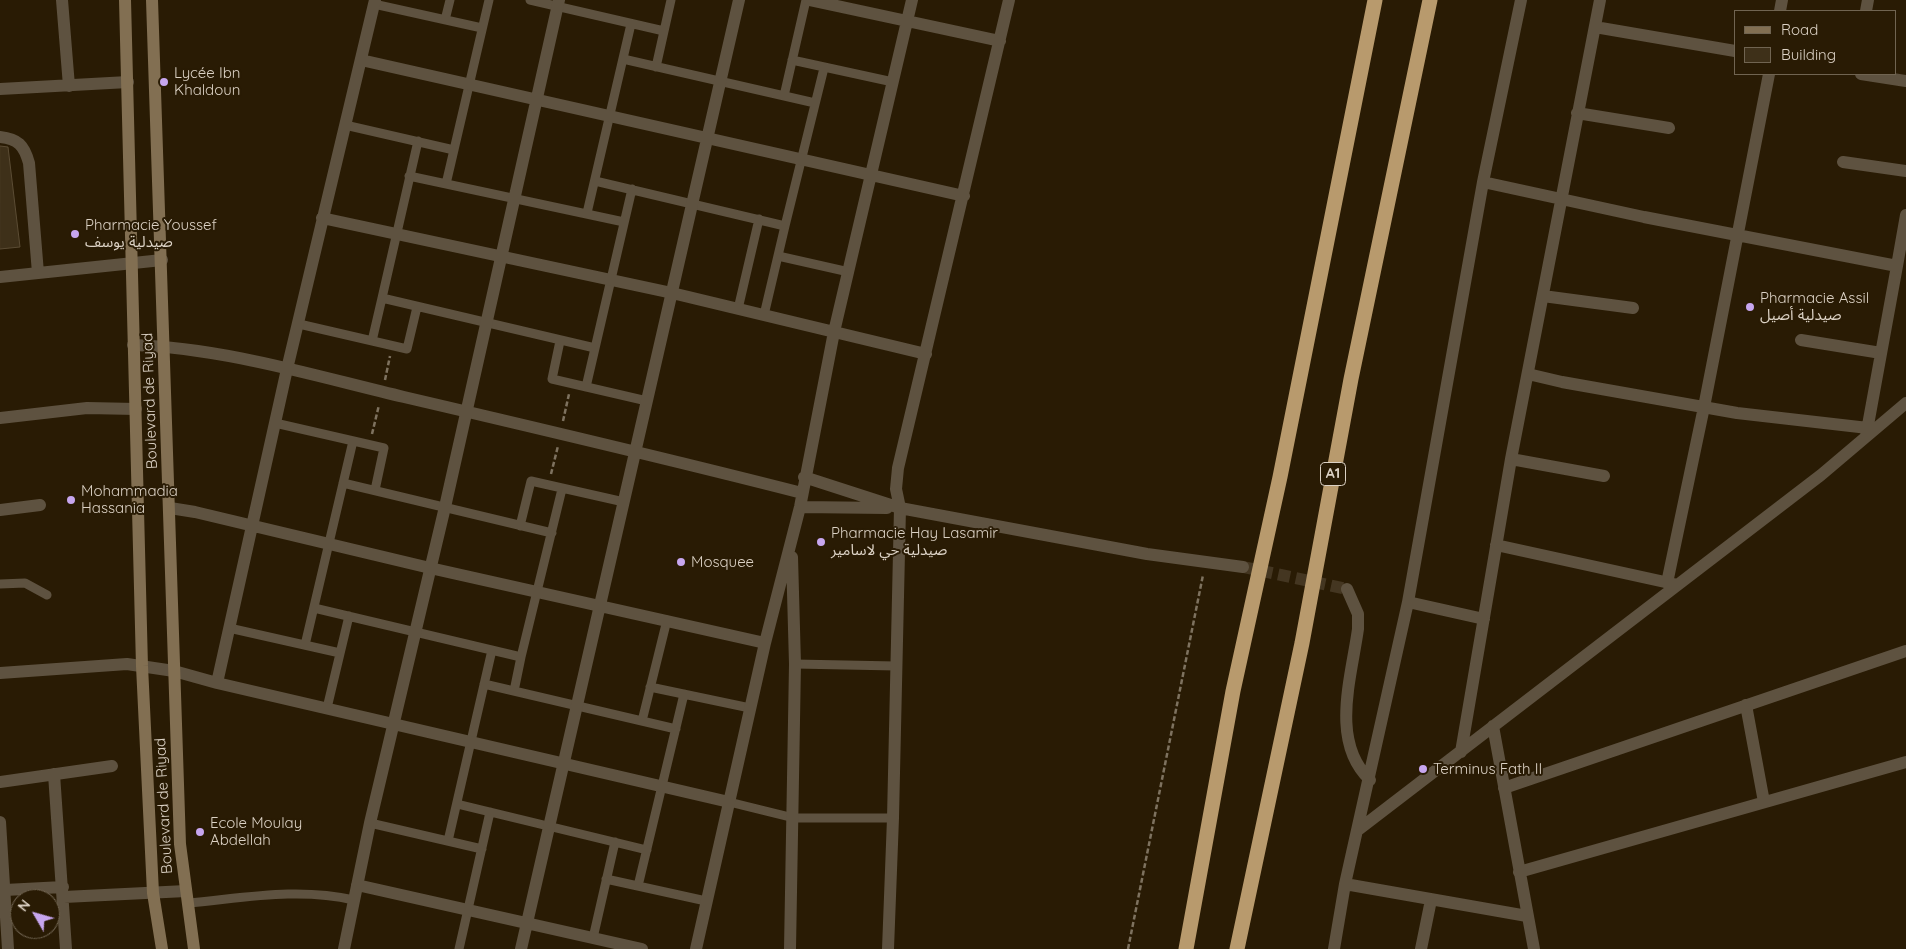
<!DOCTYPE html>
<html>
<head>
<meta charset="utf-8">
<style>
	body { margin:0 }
	#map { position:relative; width:1906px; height:949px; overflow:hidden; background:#291b04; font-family:Quicksand,sans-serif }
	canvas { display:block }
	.legend { position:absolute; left:1734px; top:10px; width:162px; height:65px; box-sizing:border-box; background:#291b04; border:1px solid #706451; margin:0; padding:6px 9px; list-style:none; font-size:15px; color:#dbd1c4 }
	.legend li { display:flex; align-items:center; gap:10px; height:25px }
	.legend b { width:25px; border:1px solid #706451 }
	.north { position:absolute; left:10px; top:889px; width:50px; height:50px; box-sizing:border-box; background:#291b04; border:1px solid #706451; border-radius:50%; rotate:308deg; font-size:14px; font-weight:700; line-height:20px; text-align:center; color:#dbd1c4 }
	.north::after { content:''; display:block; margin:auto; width:18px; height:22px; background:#c7a6ef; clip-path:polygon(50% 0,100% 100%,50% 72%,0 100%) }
</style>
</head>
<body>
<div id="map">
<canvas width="1906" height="949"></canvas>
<ul class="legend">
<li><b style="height:6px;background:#826f52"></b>Road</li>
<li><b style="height:14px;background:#3e3019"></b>Building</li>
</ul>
<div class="north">N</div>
</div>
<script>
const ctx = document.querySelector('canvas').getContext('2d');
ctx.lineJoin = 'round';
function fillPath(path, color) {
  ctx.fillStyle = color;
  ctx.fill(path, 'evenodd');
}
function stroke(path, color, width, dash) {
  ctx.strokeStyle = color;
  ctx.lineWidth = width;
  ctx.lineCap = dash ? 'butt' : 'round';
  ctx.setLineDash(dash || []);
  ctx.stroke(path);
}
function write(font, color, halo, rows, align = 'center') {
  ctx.font = font + ' Quicksand,"Noto Sans Arabic",sans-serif';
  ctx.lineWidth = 4;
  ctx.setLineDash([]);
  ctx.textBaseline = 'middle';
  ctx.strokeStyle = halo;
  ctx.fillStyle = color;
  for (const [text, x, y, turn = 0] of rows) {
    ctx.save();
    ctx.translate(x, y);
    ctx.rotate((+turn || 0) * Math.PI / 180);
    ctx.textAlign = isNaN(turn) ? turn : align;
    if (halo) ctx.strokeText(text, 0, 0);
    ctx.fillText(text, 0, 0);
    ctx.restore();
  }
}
const building = new Path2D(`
	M0 146 8 147 20 247 0 249Z`);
fillPath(building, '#3e3019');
stroke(building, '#5b4c34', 1);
stroke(new Path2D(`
	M1243 567 1347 589`), '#443621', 12, [12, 6]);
stroke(new Path2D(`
	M385 380 390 356
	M563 421 569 394
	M372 434 379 405
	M551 474 558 446
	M1128 949 1203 575`), '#7e725f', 2.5, [5, 2.5]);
stroke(new Path2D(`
	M530 0 664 31
	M374 4 482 28
	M445 20 450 0
	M623 59 815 103
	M792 60 893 82
	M656 67 671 0
	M784 96 806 0
	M345 125 454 150
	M418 141 382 298 595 348
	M409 176 624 222
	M595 181 785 226 824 68
	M446 184 489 0
	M587 213 631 24
	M778 256 849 272
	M738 309 759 219
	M764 315 785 226
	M299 324 407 349 417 307
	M372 341 382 298
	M560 341 552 379 647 401
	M586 387 632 189
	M275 423 384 448 375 490
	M343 483 552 533
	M520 526 531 481 624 502
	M0 584 25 583 47 595
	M314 608 521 657 562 489
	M229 628 340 653
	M305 645 353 441
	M795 664 896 666
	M484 684 676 729
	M650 687 750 708
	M514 691 521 657
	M327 708 349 616
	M642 721 667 620
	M729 802 794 818H893
	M457 804 647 850
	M370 823 482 849
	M448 841 492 650
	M606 879 706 901
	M638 886 684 694
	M188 903C244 898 298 887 354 900
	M593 938 615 842
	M459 949 490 812`), '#5e5240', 9);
stroke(new Path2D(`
	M62 0 69 86
	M809 0 1000 41
	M1780 11 1782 0
	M1866 11 1868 0
	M1595 27 1735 51
	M361 60 964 196
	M1861 74 1906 81
	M0 89 128 82
	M1577 113 1669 128
	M0 137C18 139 24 145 29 163L38 273
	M1843 162 1906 171
	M1483 182 1644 217 1897 266 1906 215
	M322 218 672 293 926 354
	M0 277 162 260
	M1543 296 1633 308
	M1801 340 1881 353
	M133 345C224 348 315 376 404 397 537 428 669 459 802 493
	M1528 374 1562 382 1737 413 1868 428
	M0 418 87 408 136 409
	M1866 436 1897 266
	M1511 459 1604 476
	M804 477 900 508 1147 554 1243 567
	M800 507 887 508
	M170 508 195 512 430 568 765 643
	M0 510 40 505
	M1496 545 1674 584
	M1667 583 1704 407 1769 74
	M1347 589 1358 614V629C1351 679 1330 742 1370 780
	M1408 602 1484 619
	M0 673 127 664 174 671 217 683 729 802
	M217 683 287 369 375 0
	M1746 705 1764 802
	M1493 726 1534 949
	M1461 752 1511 459 1600 0
	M54 774 66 949
	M0 782 112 766
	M1504 788 1906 651
	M0 822 8 949
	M1358 830 1821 475 1906 403
	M1519 872 1906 762
	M1345 884 1527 916
	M357 885 642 949
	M5 890 63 887
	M64 897 186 891
	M344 949 370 823 445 507 559 0
	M521 949 739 0
	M696 949 765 643 800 507 834 332 912 0
	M790 949 795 664 792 557
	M888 949 893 818 900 508 896 489 898 468 1009 0
	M1334 949 1345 884 1408 602 1483 182 1521 0
	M1421 949 1431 900`), '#5e5240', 12);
stroke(new Path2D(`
	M125 0 142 666 153 893 162 949
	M152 0 180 844 194 949`), '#826f52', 12);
stroke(new Path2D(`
	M1186 949 1233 691 1280 477 1375 0
	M1237 949 1302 643 1351 379 1430 0`), '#b89a6d', 15);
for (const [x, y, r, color] of [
	[164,82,5,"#c7a6ef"],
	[75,234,5,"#c7a6ef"],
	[1750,307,5,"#c7a6ef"],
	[71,500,5,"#c7a6ef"],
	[821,542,5,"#c7a6ef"],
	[681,562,5,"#c7a6ef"],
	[1423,769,5,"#c7a6ef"],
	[200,832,5,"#c7a6ef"]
]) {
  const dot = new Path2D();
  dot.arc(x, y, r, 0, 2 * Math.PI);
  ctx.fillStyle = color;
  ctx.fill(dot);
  stroke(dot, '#291b04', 2);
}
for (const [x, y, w] of [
	[1333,474,25]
]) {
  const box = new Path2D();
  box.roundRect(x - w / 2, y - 11.5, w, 23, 4);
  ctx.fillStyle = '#291b04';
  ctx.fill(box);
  stroke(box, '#dbd1c4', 1);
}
write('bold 14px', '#dbd1c4', null, [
	["A1",1333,474]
]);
write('15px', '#dbd1c4', '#291b04', [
	["Lycée Ibn",174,73],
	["Khaldoun",174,90],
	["Pharmacie Youssef",85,225],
	["صيدلية يوسف",85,242],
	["Pharmacie Assil",1760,298],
	["صيدلية أصيل",1760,315],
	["Mohammadia",81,491],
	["Hassania",81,508],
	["Pharmacie Hay Lasamir",831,533],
	["صيدلية حي لاسامير",831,550],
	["Mosquee",691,562],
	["Terminus Fath II",1433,769],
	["Ecole Moulay",210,823],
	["Abdellah",210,840]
], 'left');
write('15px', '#dbd1c4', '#291b04', [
	["Boulevard de Riyad",150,401,-92],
	["Boulevard de Riyad",164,806,-93]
]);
</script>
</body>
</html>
